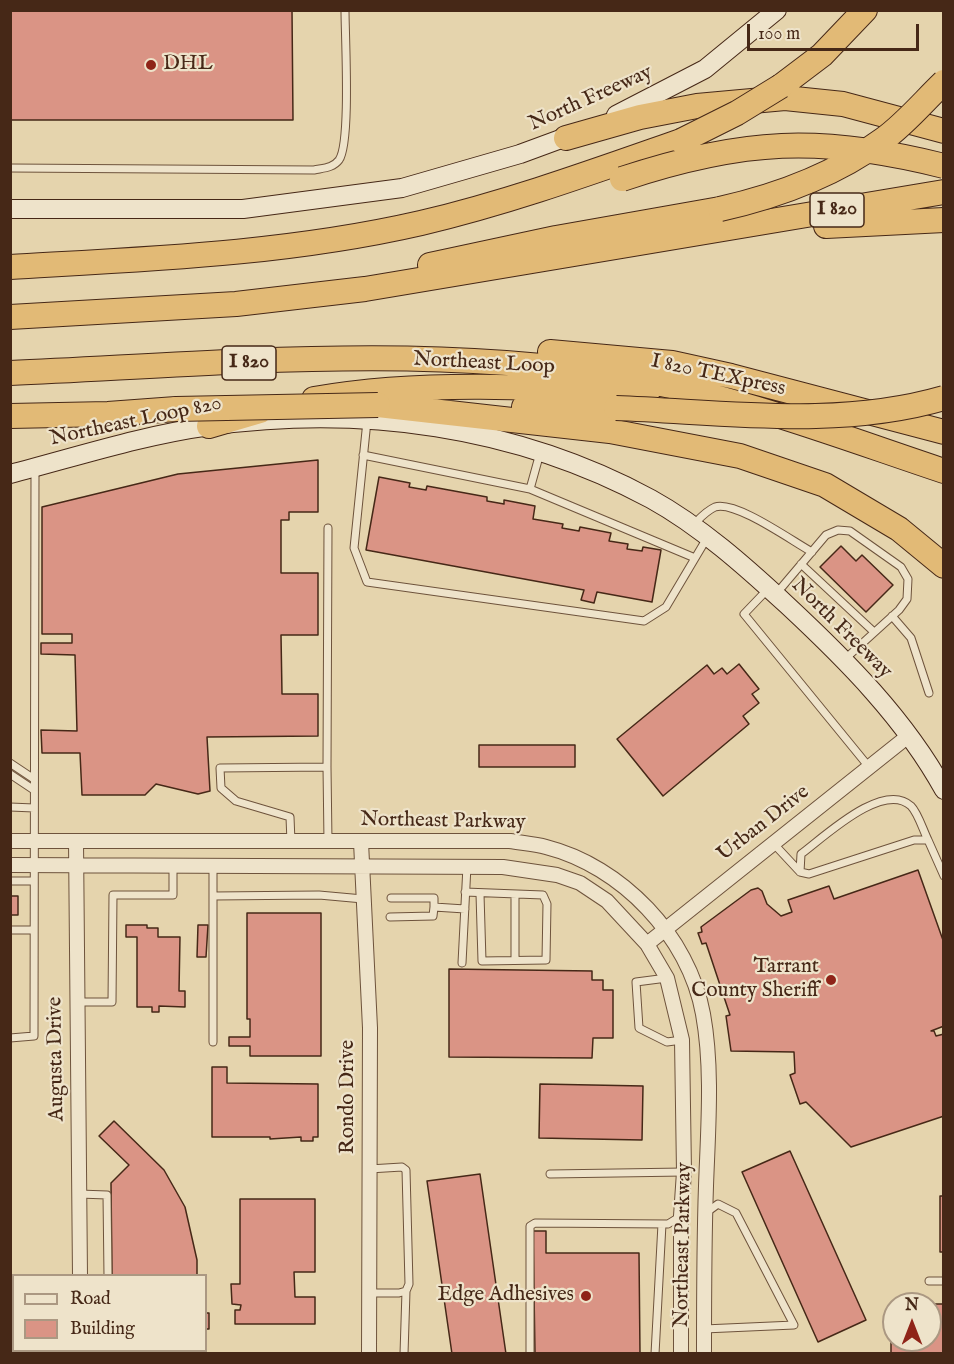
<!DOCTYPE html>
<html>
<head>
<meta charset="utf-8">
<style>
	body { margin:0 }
	#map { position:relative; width:954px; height:1364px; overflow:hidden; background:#e5d4ad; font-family:"IM FELL English",serif }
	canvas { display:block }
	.frame { position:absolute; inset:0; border:12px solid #462817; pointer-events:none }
	.legend { position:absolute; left:12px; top:1274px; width:195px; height:78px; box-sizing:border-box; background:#eee3ca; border:2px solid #ab9882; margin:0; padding:8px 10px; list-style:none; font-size:18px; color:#462817 }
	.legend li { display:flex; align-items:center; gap:12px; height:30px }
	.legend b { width:30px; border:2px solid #ab9882 }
	.north { position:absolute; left:882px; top:1292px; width:60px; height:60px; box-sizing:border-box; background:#eee3ca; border:2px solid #ab9882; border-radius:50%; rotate:0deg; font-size:16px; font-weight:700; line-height:24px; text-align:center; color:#462817 }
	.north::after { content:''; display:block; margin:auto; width:21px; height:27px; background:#8f2418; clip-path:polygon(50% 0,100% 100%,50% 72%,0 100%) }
	.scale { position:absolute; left:747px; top:24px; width:172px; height:27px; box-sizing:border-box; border:3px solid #462817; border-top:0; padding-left:8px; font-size:18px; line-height:21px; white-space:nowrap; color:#462817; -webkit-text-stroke:4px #eee3ca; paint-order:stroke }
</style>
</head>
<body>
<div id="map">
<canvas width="954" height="1364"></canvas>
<div class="frame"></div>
<ul class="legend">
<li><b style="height:8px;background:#eee3ca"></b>Road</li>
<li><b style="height:16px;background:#da9485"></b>Building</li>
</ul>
<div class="north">N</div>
<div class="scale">100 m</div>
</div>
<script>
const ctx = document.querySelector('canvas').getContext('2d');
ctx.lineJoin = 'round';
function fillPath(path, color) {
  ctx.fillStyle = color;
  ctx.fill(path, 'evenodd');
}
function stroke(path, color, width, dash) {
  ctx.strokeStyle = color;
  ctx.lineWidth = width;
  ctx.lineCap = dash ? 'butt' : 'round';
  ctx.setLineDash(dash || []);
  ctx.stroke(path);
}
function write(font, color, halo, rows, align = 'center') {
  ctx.font = font + ' "IM FELL English",serif';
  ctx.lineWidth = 4.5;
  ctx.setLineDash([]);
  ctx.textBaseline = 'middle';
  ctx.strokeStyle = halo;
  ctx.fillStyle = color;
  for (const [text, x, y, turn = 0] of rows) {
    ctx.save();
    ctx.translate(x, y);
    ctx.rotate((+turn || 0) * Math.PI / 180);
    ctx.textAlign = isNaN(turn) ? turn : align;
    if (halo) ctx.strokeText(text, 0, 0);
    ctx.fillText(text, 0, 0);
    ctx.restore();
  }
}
const building = new Path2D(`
	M10 10H292L293 120H10Z
	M318 460V512H289V520H281V573H318V635H281L282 694H318V736L207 737 210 791 198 794 156 784 145 795H82L80 753H42L41 730 77 731 75 655 41 654V643H72V634H42V507L178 474Z
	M379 477 410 483 409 487 426 490 427 486 487 497V501L504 504V500L535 506 533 519 563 524 562 528 579 531 580 527 611 533 609 541 628 544 627 549 642 551 643 547 661 550 652 602 597 592 594 603 581 600 584 590 366 550Z
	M841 546 856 561 862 555 893 585 866 612 820 567Z
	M739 664 759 689 752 694 759 703 743 716 749 724 663 796 617 739 707 665 714 674 722 668 727 674Z
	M479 745H575V767H479Z
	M918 870 944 943V1026L931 1031H934L936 1036 944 1034V1116L851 1147 806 1102 800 1104 790 1075 795 1073 794 1052 731 1051 726 1016 730 1015 706 943 702 944 698 933 702 932 701 927 751 890 758 888 762 891 767 904 781 916 792 912 788 900 829 886 834 899Z
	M10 896H18V915H10Z
	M247 913H321V1056H250V1046H229V1037H250V1019H247Z
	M126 925H147V928H158V937H180L179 991H185V1007L159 1006V1012H152V1007H137V937H126Z
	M198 925H208L206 957H197Z
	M449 969 592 971V980H603V990H613V1038H593L592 1058 449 1057Z
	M212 1067H227V1083L318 1084V1137H313V1141H301V1137L270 1139V1137H212Z
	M540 1084 643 1086 642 1140 539 1138Z
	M114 1121 164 1170 185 1207 197 1260V1276H112L111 1183 129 1165 99 1136Z
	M790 1151 866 1320 818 1342 742 1172Z
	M480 1174 506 1354H452L427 1181Z
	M940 1196H944V1252H940Z
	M240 1199H315V1272H294L295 1297H315V1324H235V1310H240L241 1305 232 1304 231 1284H240Z
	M533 1231H546V1253H639L640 1354H535Z
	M891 1304H894V1340H930V1304H919H944V1354H891Z
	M206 1313H209V1329H206Z
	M112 1350H205V1354H112Z`);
fillPath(building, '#da9485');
stroke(building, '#462817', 1.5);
const lane = new Path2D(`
	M10 168 314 170C323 168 333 168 339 160 351 143 345 37 345 10
	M367 421 354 548 367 582 644 621 666 607 707 538
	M540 453 530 489 695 558
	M363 455 530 489
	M693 525C700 518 706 511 715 507 735 500 792 541 812 552
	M801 564 874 632
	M767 590 744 614 869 767
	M776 594 826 535 838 530 850 531 901 567 908 579 907 599 899 610 845 659
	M892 616 911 638 929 693
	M10 763 34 779
	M327 767 328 528
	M10 774 34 790
	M10 807 34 808
	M291 842 290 817 236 801 221 788 220 768 327 767 328 842
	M773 843 800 872 809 874 914 840H928L944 876
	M213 865V1042
	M800 872 801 854C823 838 883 780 911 806 918 813 923 830 928 840
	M10 881H33
	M465 892 543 895 547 904 546 960 482 961 480 894
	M214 896 319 895 363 899
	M391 898H434V907
	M390 917 433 916 434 907 465 909
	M10 930H33
	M515 960V894
	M462 963 467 866
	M667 978 636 982 639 1028 667 1042 682 1040
	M78 1002H112L113 895H173V865
	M10 1038 34 1036 35 470
	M550 1174 684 1172
	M79 1194 107 1195 108 1276
	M929 1281H944
	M369 1293H399L406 1291 409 1284 406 1170 402 1167 369 1169
	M704 1329 794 1325 736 1213 718 1204 707 1212
	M12 1354 14 1327
	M42 1354V1350
	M108 1354V1350
	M404 1354 406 1291
	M530 1354V1226L535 1223 668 1224 681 1216
	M655 1354 662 1224`);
const street = new Path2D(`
	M10 841H510C522 843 535 844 546 847 621 866 689 936 703 1014 713 1069 708 1129 706 1186 704 1242 704 1298 704 1354
	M76 841 80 1276
	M361 842 370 1028 369 1354
	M10 865 503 867 557 875 580 883 607 901 647 944 667 978 682 1040 684 1172 681 1216V1354
	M647 944 907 737
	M80 1350V1354`);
const secondary = new Path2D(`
	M616 115 705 69 777 10
	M10 209H243L402 188 520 154 577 133
	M10 474C76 457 143 435 210 426 361 405 516 426 651 499 700 526 746 567 787 605 846 660 905 719 944 790`);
const highway = new Path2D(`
	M781 86 822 55 865 10
	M566 138 640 117 697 106 785 98 843 104 944 131
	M826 226 944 220
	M430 265 556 238 720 209
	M10 267C148 259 286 254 421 223 510 202 595 171 681 141
	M10 317 236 304 365 289 944 192
	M550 352 672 363 731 376 944 432
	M10 373C214 364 422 343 624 377 733 395 839 436 944 471
	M314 399C424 380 536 387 647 394
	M378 405 610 431 740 456 825 485 899 529 944 566
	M524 407 616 408
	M10 416 108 414 176 409
	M209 426 260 411`);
stroke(lane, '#6e533c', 9);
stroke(street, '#6e533c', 16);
stroke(secondary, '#462817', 20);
stroke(highway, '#462817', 26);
stroke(lane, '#eee3ca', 7);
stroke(street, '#eee3ca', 14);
stroke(secondary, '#eee3ca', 18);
stroke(highway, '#e2ba76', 24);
const highwayBridge = new Path2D(`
	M681 141 737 113 781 86
	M622 179C742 139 821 135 944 166
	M720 209C778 196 835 175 884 139 906 123 924 101 944 82
	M616 408C725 412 837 429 944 398
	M176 409 378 405`);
stroke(highwayBridge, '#462817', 26, []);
stroke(highwayBridge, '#e2ba76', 24);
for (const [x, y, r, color] of [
	[151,65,6,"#8f2418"],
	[831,980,6,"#8f2418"],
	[586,1296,6,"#8f2418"]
]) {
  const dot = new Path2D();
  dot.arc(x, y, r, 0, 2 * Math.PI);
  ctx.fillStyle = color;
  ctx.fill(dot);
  stroke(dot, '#eee3ca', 2);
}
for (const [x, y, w] of [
	[837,210,54],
	[249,363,54]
]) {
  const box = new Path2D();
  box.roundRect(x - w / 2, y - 17, w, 34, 4.5);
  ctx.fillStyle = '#eee3ca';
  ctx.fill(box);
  stroke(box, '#462817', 1.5);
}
write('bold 20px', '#462817', null, [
	["I 820",837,210],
	["I 820",249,363]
]);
write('21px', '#462817', '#eee3ca', [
	["DHL",163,65,"left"],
	["Tarrant",819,968],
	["County Sheriff",819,992],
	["Edge Adhesives",574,1296]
], 'right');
write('21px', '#462817', '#eee3ca', [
	["North Freeway",591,99,-24],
	["Northeast Loop",484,364,3],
	["I 820 TEXpress",718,376,12],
	["Northeast Loop 820",136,422,-12],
	["North Freeway",841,629,45],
	["Northeast Parkway",443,822,1],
	["Urban Drive",764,824,-38],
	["Augusta Drive",57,1059,-91],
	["Rondo Drive",349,1097,-90],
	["Northeast Parkway",684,1245,-89]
]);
</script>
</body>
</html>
